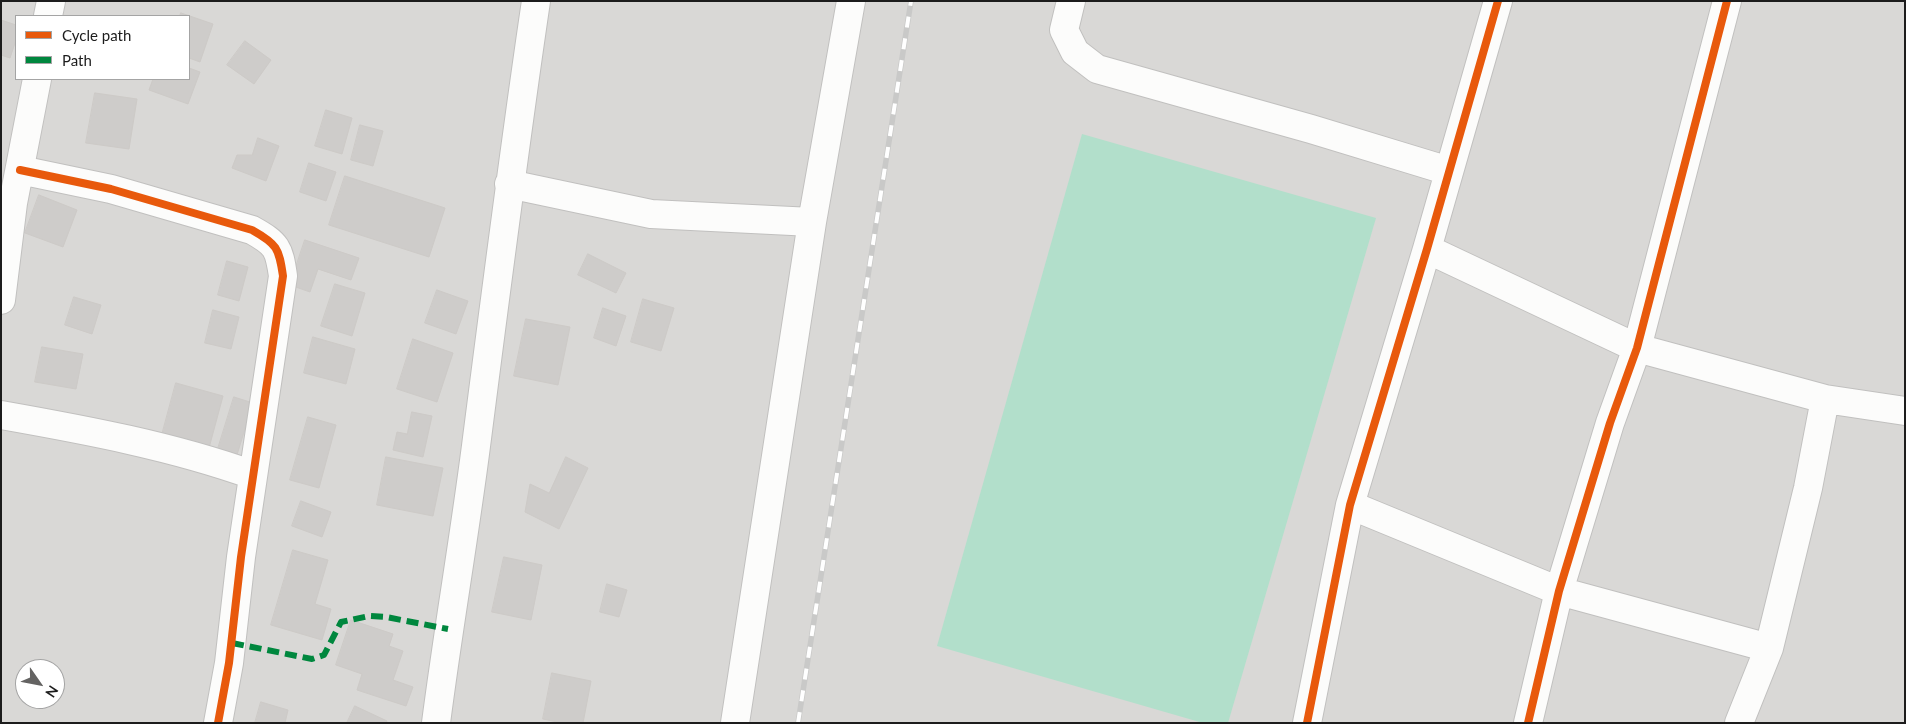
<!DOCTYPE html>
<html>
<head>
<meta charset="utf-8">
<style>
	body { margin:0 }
	#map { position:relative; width:1906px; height:724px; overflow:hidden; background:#eae8e5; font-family:Lato,sans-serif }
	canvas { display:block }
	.frame { position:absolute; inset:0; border:2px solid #1c1c1c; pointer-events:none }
	.legend { position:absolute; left:15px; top:15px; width:175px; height:65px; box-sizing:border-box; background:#fff; border:1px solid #a4a4a4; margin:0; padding:6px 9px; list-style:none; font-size:15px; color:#1c1c1c }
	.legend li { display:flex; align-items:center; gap:10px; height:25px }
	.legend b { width:25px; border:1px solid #a4a4a4 }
	.north { position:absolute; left:15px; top:659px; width:50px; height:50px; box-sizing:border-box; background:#fff; border:1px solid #a4a4a4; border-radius:50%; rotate:123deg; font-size:14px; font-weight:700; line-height:20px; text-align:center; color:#1c1c1c }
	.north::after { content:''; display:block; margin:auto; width:18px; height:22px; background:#646362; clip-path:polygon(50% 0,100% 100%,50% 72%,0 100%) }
</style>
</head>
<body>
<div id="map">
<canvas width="1906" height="724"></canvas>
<div class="frame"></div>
<ul class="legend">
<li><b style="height:6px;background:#e8590c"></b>Cycle path</li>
<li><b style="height:6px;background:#00873e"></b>Path</li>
</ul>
<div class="north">N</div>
</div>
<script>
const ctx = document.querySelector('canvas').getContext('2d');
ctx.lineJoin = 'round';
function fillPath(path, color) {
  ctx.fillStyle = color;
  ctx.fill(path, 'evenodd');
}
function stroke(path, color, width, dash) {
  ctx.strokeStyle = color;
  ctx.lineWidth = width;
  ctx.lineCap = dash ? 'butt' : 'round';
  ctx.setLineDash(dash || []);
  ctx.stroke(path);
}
fillPath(new Path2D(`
	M1 1H1905V723H1ZM16 16H189V79H16ZM25 669H55V699H25Z`), '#d9d8d6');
fillPath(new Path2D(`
	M1082 134 1376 218 1228 723H1203L937 646Z`), '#b2dfcb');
const building = new Path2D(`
	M181 13 213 24 200 62 189 58V16H180Z
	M1 20 16 25V40L10 58 1 55Z
	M245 41 271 60 254 84 227 65Z
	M189 68 200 72 188 104 149 90 153 79H189Z
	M95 93 137 99 129 149 86 143Z
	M326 110 352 118 342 154 315 146Z
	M360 125 383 131 373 166 351 160Z
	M258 138 279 146 266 181 232 168 237 155H252Z
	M309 163 336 172 326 201 300 192Z
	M345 176 445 208 429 257 329 225Z
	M39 195 77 210 63 247 25 233Z
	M305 240 359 258 351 280 318 269 310 292 290 285Z
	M588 254 626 273 616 293 578 275Z
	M227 261 248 267 239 301 218 295Z
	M335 284 365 293 352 336 321 326Z
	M437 290 468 301 456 334 425 323Z
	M74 297 101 305 92 334 65 325Z
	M643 299 674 308 661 351 631 342Z
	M603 308 626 316 616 346 594 338Z
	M213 310 239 317 231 349 205 343Z
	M526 319 570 327 558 385 514 376Z
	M313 337 355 349 346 384 304 373Z
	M413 339 453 353 437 402 397 389Z
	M42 347 83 354 76 389 35 382Z
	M176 383 223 396 209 448 162 435Z
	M234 397 253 403 236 458 217 452Z
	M412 412 432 416 423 457 393 450 397 432 407 434Z
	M308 417 336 425 319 488 290 480Z
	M386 457 443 468 433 516 377 505Z
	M566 457 588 468 559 529 525 512 530 484 549 493Z
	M301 501 331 512 322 537 292 526Z
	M293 550 328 560 315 604 331 609 322 640 271 625Z
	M504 557 542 565 531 620 492 612Z
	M607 584 627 590 619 617 600 612Z
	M351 620 393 634 389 646 403 651 393 680 413 687 406 706 357 690 362 674 336 665Z
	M552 673 591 681 583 723H562L543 719Z
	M261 702 288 710 285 723H255Z
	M355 706 387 721 386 723H347Z`);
fillPath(building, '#ceccca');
stroke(building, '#cdcac7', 1);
const minor = new Path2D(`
	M1071 1 1064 30 1075 52 1097 69 1311 129 1449 171
	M48 16 51 1
	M20 170 111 189 252 230C277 244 279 248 283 276L241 557 229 663 218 723
	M509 184 651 214 812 222
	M1427 249 1637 348 1825 399 1905 411
	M1 300 13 203 37 79
	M1 415C86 430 172 446 253 475
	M1350 505 1559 591 1769 648
	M436 723C448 630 464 539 476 446 495 298 514 149 536 1
	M735 723 812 222 851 1
	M1307 723 1350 505 1427 249 1498 1
	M1528 723 1559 591 1610 423 1637 348 1727 1
	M1739 723 1769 648 1808 488 1825 399`);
stroke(minor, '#c1c0bf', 30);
stroke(minor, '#fcfcfb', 28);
const rail = new Path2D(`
	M798 723 911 1`);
stroke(rail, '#c9c9c8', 5.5);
stroke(rail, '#fff', 4, [11]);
stroke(new Path2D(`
	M232 643 312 659 324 655 341 622 369 616 386 617 448 629`), '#00873e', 6, [12, 6]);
stroke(new Path2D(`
	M20 170 111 189 252 230C277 244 279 248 283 276L241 557 229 663 218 723
	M1307 723 1350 505 1427 249 1498 1
	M1528 723 1559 591 1610 423 1637 348 1727 1`), '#e8590c', 8);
</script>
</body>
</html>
